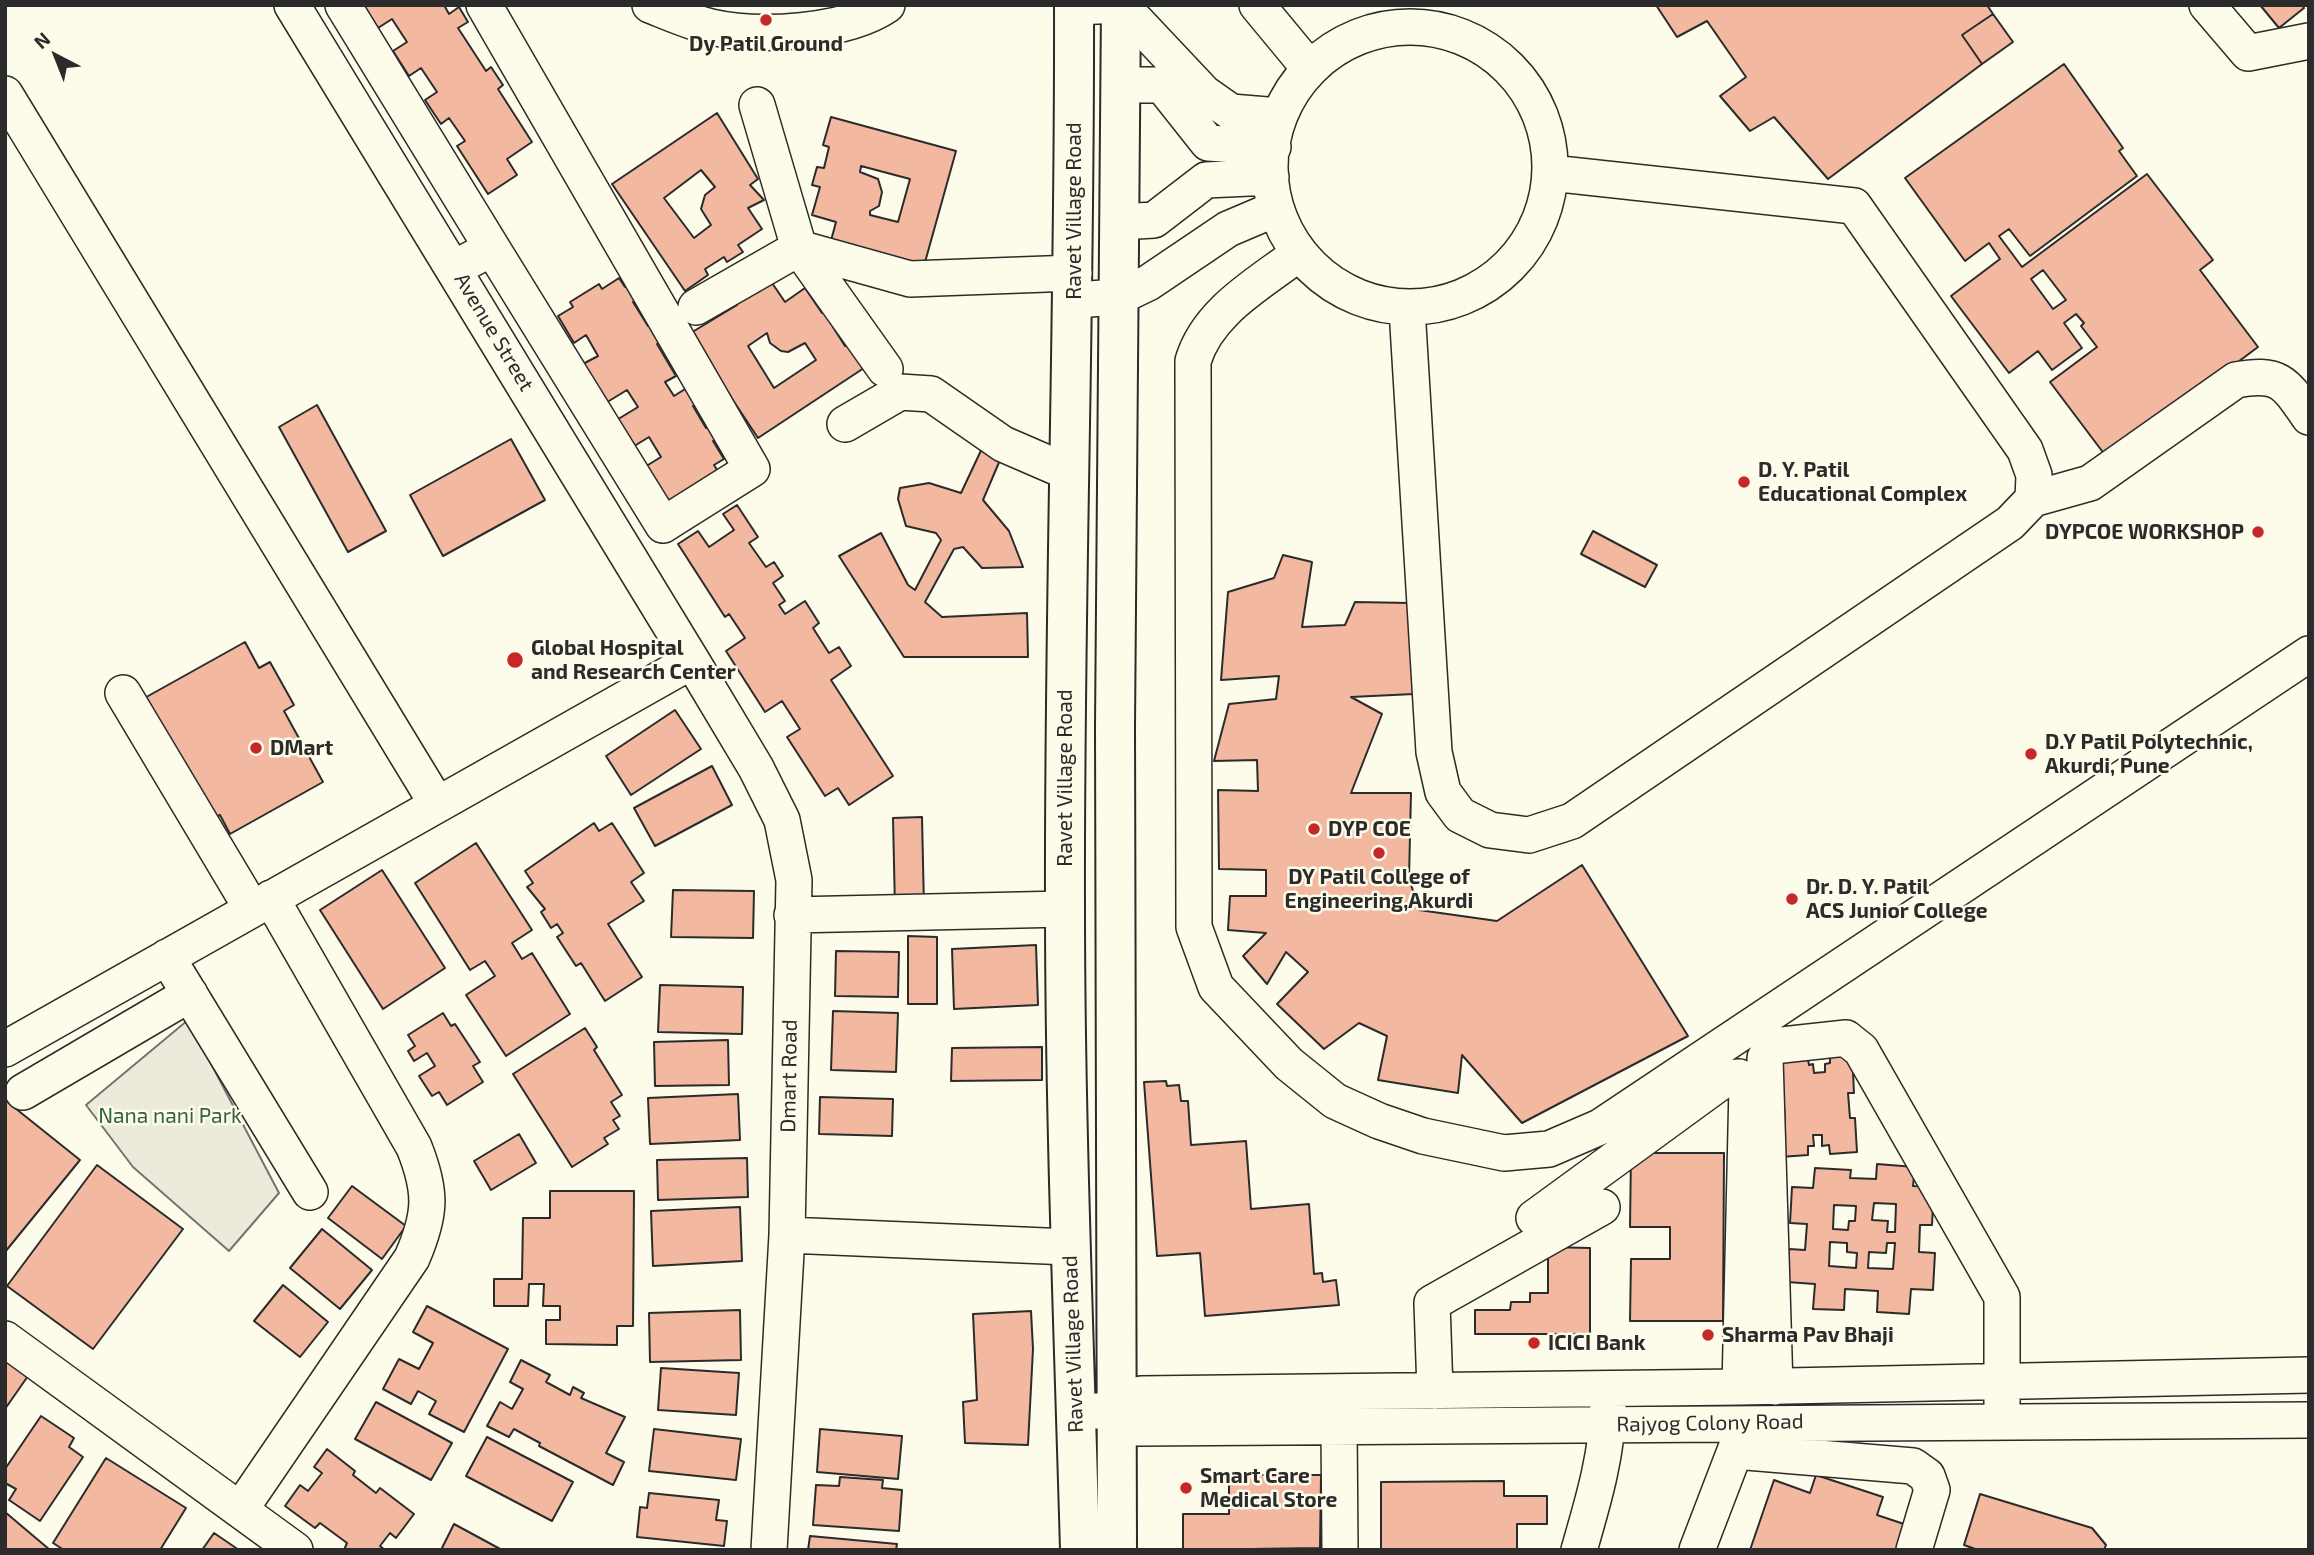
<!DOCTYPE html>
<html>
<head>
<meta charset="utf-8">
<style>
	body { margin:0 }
	#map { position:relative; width:2314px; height:1555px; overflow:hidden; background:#fdfbea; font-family:"Exo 2",sans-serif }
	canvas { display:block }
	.frame { position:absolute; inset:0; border:7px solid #2b2b2b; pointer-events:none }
	.north { position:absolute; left:21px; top:21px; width:70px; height:70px; -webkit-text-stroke:5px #fdfbea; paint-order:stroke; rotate:318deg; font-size:19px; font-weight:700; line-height:28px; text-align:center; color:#2b2b2b }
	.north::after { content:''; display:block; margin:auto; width:24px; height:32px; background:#2b2b2b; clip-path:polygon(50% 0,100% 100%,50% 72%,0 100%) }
</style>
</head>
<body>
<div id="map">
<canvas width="2314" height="1555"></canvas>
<div class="frame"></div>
<div class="north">N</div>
</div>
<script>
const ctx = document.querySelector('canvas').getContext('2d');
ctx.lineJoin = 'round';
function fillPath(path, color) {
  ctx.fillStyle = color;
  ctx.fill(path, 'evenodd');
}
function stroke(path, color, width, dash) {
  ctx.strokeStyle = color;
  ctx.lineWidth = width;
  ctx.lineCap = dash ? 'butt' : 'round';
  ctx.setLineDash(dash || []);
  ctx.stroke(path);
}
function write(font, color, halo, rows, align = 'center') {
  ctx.font = font + ' "Exo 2",sans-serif';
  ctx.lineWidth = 5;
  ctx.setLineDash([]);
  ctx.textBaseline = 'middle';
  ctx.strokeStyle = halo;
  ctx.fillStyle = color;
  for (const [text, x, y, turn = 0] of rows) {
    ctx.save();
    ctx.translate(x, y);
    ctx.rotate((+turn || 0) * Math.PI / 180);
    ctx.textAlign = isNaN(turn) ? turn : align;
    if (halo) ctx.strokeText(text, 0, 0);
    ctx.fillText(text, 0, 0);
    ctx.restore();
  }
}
const green = new Path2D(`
	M188 1020 279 1193 229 1251 133 1167 86 1105Z`);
fillPath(green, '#ecebdb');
stroke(green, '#74746e', 2);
const building = new Path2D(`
	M363 5H444L449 14 459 7 468 22 458 28 486 71 491 67 503 85 498 89 532 142 507 159 517 175 488 194 457 146 465 141 449 118 441 124 425 100 437 92 421 68 409 76 393 51 407 42 392 19 378 28Z
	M1656 5H1987L1993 14 1962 35 1982 64 1828 179 1774 117 1750 131 1720 96 1746 77 1707 21 1677 37Z
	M2260 5H2302L2304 8 2279 28Z
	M1993 14 2013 42 1982 64 1962 35Z
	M2064 64 2123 148 2119 151 2137 176 2030 256 2009 229 1999 236 2022 267 2147 174 2213 260 2200 270 2258 347 2108 459 2050 382 2097 347 2081 326 2084 323 2076 314 2064 323 2082 348 2052 370 2038 351 2009 373 1951 296 2000 259 1989 243 1965 261 1905 178ZM2043 270 2066 300 2053 309 2031 279Z
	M717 113 758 179 750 185 764 200 748 208 762 229 738 245 743 252 727 262 724 257 705 269 708 275 685 291 612 184ZM701 170 715 187 705 195 701 209 711 225 694 238 664 198Z
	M831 117 956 151 922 273 829 248 836 222 812 215 820 187 812 185 817 167 824 168 829 147 823 145ZM861 166 910 179 898 222 870 215V211L879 206 882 192 878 179 860 172Z
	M619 278 625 287 629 285 638 300 633 302 648 326 656 321 666 338 657 344 676 376 665 382 674 396 693 384 703 400 693 406 706 428 716 422 724 434 713 441 724 459 714 465 719 473 666 505 643 468 661 457 649 437 631 448 615 421 638 407 627 390 604 404 581 365 598 356 586 335 574 343 558 316 573 307 570 302 599 284 602 289Z
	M770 280 785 302 805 288 822 313 829 308 839 323 833 327 845 346 851 343 867 366 758 438 689 334 737 305 732 299ZM767 333 770 343 781 351 788 352 805 343 816 360 774 388 748 346Z
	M317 405 386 531 348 552 279 427Z
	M511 439 545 500 443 556 410 495Z
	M985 442 1003 453 983 500 1009 531 1023 567 982 568 963 547 954 549 925 602 942 617 1027 613 1028 657H904L839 556 881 533 908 585 915 590 941 540 936 533 906 526 898 499 900 488 929 483 961 493Z
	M737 505 758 537 749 543 766 567 774 562 783 576 773 583 785 601 779 605 785 614 805 601 819 623 813 628 829 653 839 647 851 666 831 680 893 776 849 805 838 788 825 796 787 737 800 729 782 701 765 712 726 651 745 638 729 614 725 617 678 544 698 531 709 547 734 530 723 514Z
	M1593 531 1657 565 1645 587 1581 554Z
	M1283 555 1312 562 1302 627 1345 625 1355 602 1411 603 1414 694 1351 697 1382 714 1351 793H1411L1409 878 1419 910 1497 921 1582 865 1688 1036 1522 1123 1462 1055 1458 1093 1378 1080 1387 1036 1359 1023 1324 1049 1277 1004 1308 972 1286 952 1267 984 1243 956 1266 933 1228 930 1230 896H1266V870L1219 869 1218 790 1258 791 1257 760 1214 761 1229 704 1276 699 1279 676 1221 680 1228 592 1274 578Z
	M245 642 259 668 270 662 294 705 284 711 323 782 230 834 220 815 212 819 141 700Z
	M675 710 701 749 631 795 606 756Z
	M712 766 732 805 655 846 634 808Z
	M922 817 924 908 895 909 893 818Z
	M594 823 599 831 612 823 644 873 631 882 644 901 608 924 642 977 605 1001 581 963 576 966 557 937 563 933 557 924 551 928 541 912 545 909 527 887 533 883 525 871Z
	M476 843 532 930 512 943 522 959 532 953 570 1014 506 1056 466 995 495 976 485 961 470 970 415 883Z
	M382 870 445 968 383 1009 320 910Z
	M673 890 754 891 753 938 671 937Z
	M908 936 937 937V1004H908Z
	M1036 945 1038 1005 954 1009 952 949Z
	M836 951 899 952 898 997 835 996Z
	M660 985 743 987 742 1034 658 1032Z
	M833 1011 898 1013 896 1072 831 1070Z
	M443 1013 451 1026 455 1024 480 1062 473 1066 483 1082 447 1105 439 1092 432 1096 419 1076 435 1066 427 1053 414 1061 408 1051 415 1046 408 1035Z
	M585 1028 597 1047 594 1050 622 1095 611 1102 620 1116 613 1120 619 1129 604 1138 608 1144 572 1167 513 1074Z
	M728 1040 729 1085 655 1086 654 1042Z
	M1042 1047V1080L951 1081 952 1048Z
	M1852 1051 1854 1093H1848L1850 1118H1855L1857 1152 1830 1154 1829 1145 1822 1146V1135H1813L1814 1146H1808V1155L1780 1157 1779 1123 1785 1122 1783 1092 1775 1056 1808 1059 1809 1065 1813 1064 1814 1073 1825 1072V1064L1830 1063V1057H1837L1836 1052Z
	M1166 1081 1167 1086 1179 1085 1181 1101H1188L1191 1145 1246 1141 1251 1209 1309 1204 1314 1274 1322 1273 1323 1282 1336 1280 1339 1305 1205 1316 1200 1253 1157 1256 1144 1082Z
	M738 1094 740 1140 650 1144 648 1098Z
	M820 1097 893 1099 892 1136 819 1134Z
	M5 1100 80 1160 5 1252Z
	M519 1134 536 1163 491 1190 474 1161Z
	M1631 1153H1724L1723 1321H1630L1631 1259H1670V1227H1630Z
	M747 1158 748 1197 658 1200 657 1160Z
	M1877 1164 1915 1167 1913 1186 1934 1187 1932 1225H1920L1919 1252 1935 1253 1933 1290 1911 1289 1909 1314 1877 1312 1878 1291 1845 1289 1844 1310 1813 1309 1815 1284 1787 1282 1789 1249 1805 1250 1807 1224 1790 1223 1792 1187 1813 1188 1815 1168 1851 1170 1850 1178 1876 1179ZM1874 1203 1896 1204 1895 1232H1887L1888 1221 1872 1220ZM1834 1205 1856 1206 1855 1221H1849L1848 1230 1833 1229ZM1830 1242 1847 1243V1252L1857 1253 1856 1268 1829 1266ZM1887 1243H1895L1893 1269 1868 1268 1869 1252 1886 1253Z
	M97 1165 183 1229 93 1349 7 1286Z
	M352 1186 406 1226 382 1259 328 1218Z
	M550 1191H634L633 1326H617V1345L546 1344V1320H560V1306H543L544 1284H529L528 1306H494V1279H522L523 1218H550Z
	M740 1207 742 1261 653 1266 651 1211Z
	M322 1229 372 1270 340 1309 290 1268Z
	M1548 1247 1590 1248V1334H1475V1310H1510L1511 1302H1530V1293H1548Z
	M283 1285 328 1322 300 1357 254 1321Z
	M427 1306 508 1349 464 1432 429 1414 436 1401 418 1391 411 1404 383 1389 399 1359 419 1369 433 1343 413 1332Z
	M740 1310 741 1360 650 1362 649 1313Z
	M1031 1311 1033 1349 1028 1445 965 1443 963 1402 977 1400 973 1314Z
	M5 1359 28 1376 5 1409Z
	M521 1360 550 1375 546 1382 570 1395 573 1387 584 1393 581 1398 625 1417 606 1453 624 1462 613 1485 539 1446 540 1443 514 1429 509 1437 487 1426 500 1402 512 1409 523 1389 510 1382Z
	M661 1368 739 1373 736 1415 658 1410Z
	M376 1402 452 1443 431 1480 355 1439Z
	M41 1416 74 1438 69 1447 83 1457 40 1521 9 1500 16 1489 5 1483V1469Z
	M654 1429 741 1439 736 1480 649 1471Z
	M820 1429 902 1436 898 1479 817 1472Z
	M487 1437 573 1482 552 1521 466 1476Z
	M327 1449 355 1471 353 1475 376 1493 380 1488 414 1514 396 1538 390 1533 380 1546 385 1550H344L347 1543 320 1523 315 1528 285 1506 300 1485 308 1491 322 1473 314 1467Z
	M106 1458 186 1508 160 1550H64L53 1543Z
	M1229 1475H1321L1320 1548 1183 1550V1514H1229Z
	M1816 1475 1883 1497 1877 1515 1913 1527 1905 1550H1750L1774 1480 1810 1493Z
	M840 1477 883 1480 882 1488 902 1490 899 1531 813 1525 816 1485 839 1486Z
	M1504 1481V1496H1547V1524H1517V1550H1381V1482Z
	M649 1493 719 1500 716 1520 727 1521 724 1546 637 1537 640 1507 647 1508Z
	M1980 1494 2092 1528 2106 1545 2104 1550H1978L1964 1545Z
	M5 1512 50 1550H5Z
	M454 1524 502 1550H441Z
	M214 1533 239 1550H202Z
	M810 1536 897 1544 896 1550H808Z`);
fillPath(building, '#f2b8a0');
stroke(building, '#2b2b2b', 2);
const minor = new Path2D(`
	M292 5 692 661 756 768 782 820 794 880 787 1235 769 1550
	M343 5 492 248
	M650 5C670 13 690 22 711 27 759 38 846 33 887 5
	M1257 5 1310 69
	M2207 5 2248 53 2309 41
	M1074 7 1121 5 1204 93 1231 112 1279 116
	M1270 167a140 140 0 1 1 280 0a140 140 0 1 1-280 0Z
	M1120 85H1162L1208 143 1273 147
	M5 94 437 804
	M757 105 799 248 885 369
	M1119 222 1154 220 1206 180 1271 177
	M1298 254C1259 284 1208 311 1193 361L1194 927 1216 987 1289 1064 1335 1101 1379 1121 1423 1136 1504 1153 1549 1149 1600 1127 2309 654
	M455 268 492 248 663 525 752 469 484 5
	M1074 300 1119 297 1148 283 1228 229 1275 209
	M696 307 799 248 910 279 1074 273
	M1407 309 1434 752 1443 792 1460 815 1490 830 1529 835 1572 821 2010 523 2033 499 2034 475 2025 450 1854 206 1551 173
	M845 424 900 392 931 394 1003 444 1070 473
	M2033 499 2090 483 2236 380C2279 372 2285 382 2309 417
	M123 693 252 909
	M792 915 1065 909
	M167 957 310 1192
	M5 1049 692 661
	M23 1092 190 994
	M1534 1218 1726 1078 1739 1077 1747 1086 1740 1387
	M787 1235 1069 1247
	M5 1339 295 1550
	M1775 1387 1765 1058 1773 1046 1846 1038 1861 1050 2002 1297V1406
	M1435 1391 1432 1303 1602 1207
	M1076 1411H1117L1141 1394 1740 1387 2309 1375
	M1117 1411 1138 1428 2309 1420
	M1339 1426 1340 1550
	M1735 1451 1913 1466 1927 1476 1932 1490 1914 1550
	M240 1510 412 1258C431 1214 432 1192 414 1147L271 898
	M1579 1550C1593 1502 1608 1452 1608 1403
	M1697 1550 1743 1430`);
const major = new Path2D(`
	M1074 5C1075 305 1064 605 1065 906 1065 1121 1074 1335 1080 1550
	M1117 1550 1115 726 1121 5`);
stroke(minor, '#2b2b2b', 38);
stroke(major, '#2b2b2b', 42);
stroke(minor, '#fdfbea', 35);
stroke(major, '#fdfbea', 38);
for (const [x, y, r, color] of [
	[766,20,7,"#c62828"],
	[1744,482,7,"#c62828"],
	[2258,532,7,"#c62828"],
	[515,660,9,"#c62828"],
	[256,748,7,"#c62828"],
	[2031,754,7,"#c62828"],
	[1314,829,7,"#c62828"],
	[1379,853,7,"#c62828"],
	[1792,899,7,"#c62828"],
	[1708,1335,7,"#c62828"],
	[1534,1343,7,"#c62828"],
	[1186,1488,7,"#c62828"]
]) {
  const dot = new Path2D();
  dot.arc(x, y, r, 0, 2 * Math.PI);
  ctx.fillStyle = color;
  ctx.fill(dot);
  stroke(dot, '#fdfbea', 2.5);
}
write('bold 21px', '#2b2b2b', '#fdfbea', [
	["Dy Patil Ground",766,44,"center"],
	["D. Y. Patil",1758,470],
	["Educational Complex",1758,494],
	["DYPCOE WORKSHOP",2244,532,"right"],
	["Global Hospital",531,648],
	["and Research Center",531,672],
	["D.Y Patil Polytechnic,",2045,742],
	["Akurdi, Pune",2045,766],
	["DMart",270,748],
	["DYP COE",1328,829],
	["DY Patil College of",1379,877,"center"],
	["Engineering,Akurdi",1379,901,"center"],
	["Dr. D. Y. Patil",1806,887],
	["ACS Junior College",1806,911],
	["Sharma Pav Bhaji",1722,1335],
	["ICICI Bank",1548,1343],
	["Smart Care",1200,1476],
	["Medical Store",1200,1500]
], 'left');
write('21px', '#2b2b2b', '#fdfbea', [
	["Ravet Village Road",1074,211,-90],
	["Avenue Street",494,332,59],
	["Ravet Village Road",1065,778,-90],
	["Dmart Road",789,1076,-89],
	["Ravet Village Road",1073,1344,-92],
	["Rajyog Colony Road",1710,1423,-1]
]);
write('21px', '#34623c', '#fdfbea', [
	["Nana nani Park",170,1116]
]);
</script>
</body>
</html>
